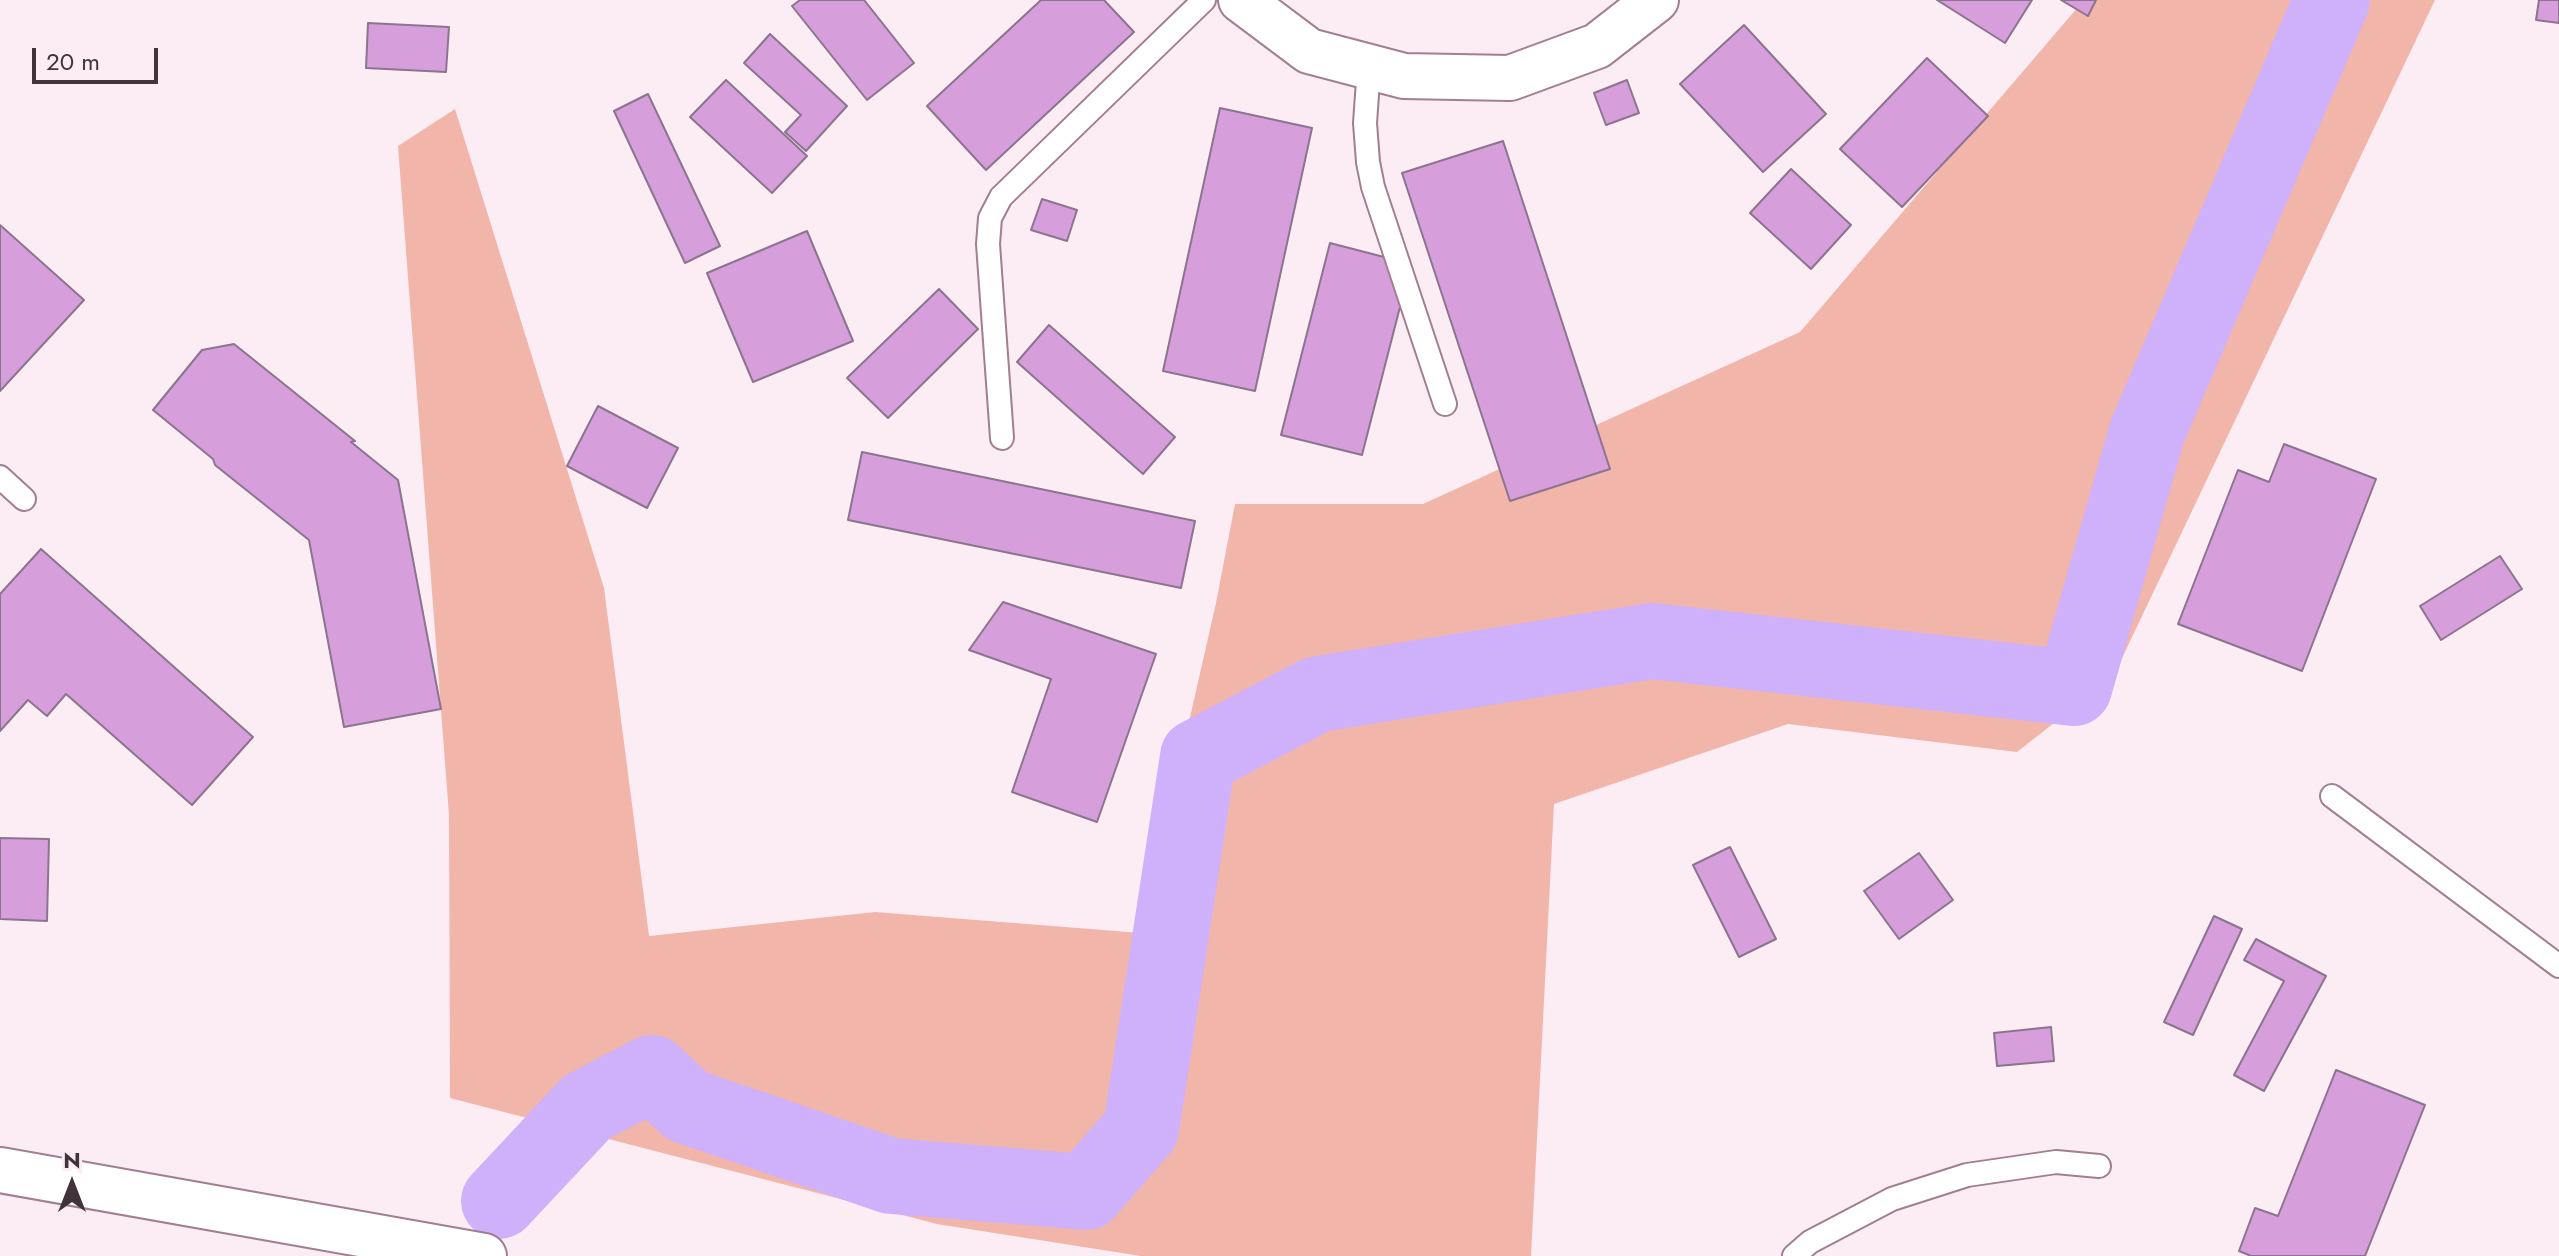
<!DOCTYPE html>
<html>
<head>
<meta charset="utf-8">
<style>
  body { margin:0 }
  #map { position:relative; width:2559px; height:1256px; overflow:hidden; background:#fcedf5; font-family:Jost,sans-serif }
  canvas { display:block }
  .north { position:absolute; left:32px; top:1144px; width:80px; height:80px; -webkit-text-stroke:6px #fcedf5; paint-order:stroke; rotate:0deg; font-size:22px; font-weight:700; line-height:32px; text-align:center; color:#41333a }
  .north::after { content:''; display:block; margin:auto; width:28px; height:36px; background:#41333a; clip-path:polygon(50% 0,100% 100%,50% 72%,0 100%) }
  .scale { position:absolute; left:32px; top:48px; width:126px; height:36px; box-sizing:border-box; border:4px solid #41333a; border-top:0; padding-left:10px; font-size:24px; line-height:28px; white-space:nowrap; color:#41333a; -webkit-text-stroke:6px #fcedf5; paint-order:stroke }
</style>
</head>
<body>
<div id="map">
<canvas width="2559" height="1256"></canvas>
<div class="north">N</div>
<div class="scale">20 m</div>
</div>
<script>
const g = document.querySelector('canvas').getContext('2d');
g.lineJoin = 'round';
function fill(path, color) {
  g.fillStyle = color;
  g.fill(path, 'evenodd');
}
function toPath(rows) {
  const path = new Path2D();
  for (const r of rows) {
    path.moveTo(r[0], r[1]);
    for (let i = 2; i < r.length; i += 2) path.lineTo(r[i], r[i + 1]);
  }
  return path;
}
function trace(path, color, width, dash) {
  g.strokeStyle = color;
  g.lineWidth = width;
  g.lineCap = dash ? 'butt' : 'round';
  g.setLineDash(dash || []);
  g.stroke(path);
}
fill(toPath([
  [2084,0,2435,0,2113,677,2017,752,1788,724,1554,804,1531,1256,1141,1256,937,1224,450,1098,449,815,398,146,455,109,604,588,649,936,875,912,1141,933,1216,603,1235,504,1423,504,1800,332]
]), '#f2b5aa');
trace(toPath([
  [499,1201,587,1107,652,1073,687,1106,891,1176,1086,1192,1141,1129,1198,757,1318,694,1652,641,2074,688,2147,432,2332,0]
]), '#ceb1fa', 76);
const building = toPath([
  [800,0,864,0,914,63,867,100,792,6,800,0],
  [1041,0,1104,0,1134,32,986,170,927,106,1041,0],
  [1937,0,2032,0,2005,43,1937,0],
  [2061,0,2096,0,2088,16,2061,0],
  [2539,0,2559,0,2559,23,2536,20,2539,0],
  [368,23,449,27,446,72,366,68,368,23],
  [1744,25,1826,114,1763,172,1680,84,1744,25],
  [770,34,847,106,806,151,785,132,801,115,744,63,770,34],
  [1927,58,1988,116,1902,207,1840,149,1927,58],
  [726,80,807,156,772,193,690,117,726,80],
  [1627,80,1639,113,1606,125,1594,93,1627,80],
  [648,94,720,246,685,263,614,111,648,94],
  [1220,108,1312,128,1255,391,1163,371,1220,108],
  [1503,141,1610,469,1510,501,1402,173,1503,141],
  [1791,169,1851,225,1811,269,1750,213,1791,169],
  [1042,199,1077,210,1067,241,1031,230,1042,199],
  [0,225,84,300,0,391,0,225],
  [807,231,853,341,753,382,707,273,807,231],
  [1330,243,1411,264,1362,455,1281,435,1330,243],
  [939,289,978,329,888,418,847,378,939,289],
  [1049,325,1175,437,1143,474,1017,362,1049,325],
  [234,344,355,441,351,442,398,480,441,709,344,727,309,540,215,465,213,459,153,410,202,350,234,344],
  [598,406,678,448,647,508,567,466,598,406],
  [2284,444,2376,479,2302,671,2178,624,2238,470,2269,482,2284,444],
  [862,452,1195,521,1181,588,848,520,862,452],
  [41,549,253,737,192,805,66,694,47,716,28,700,0,731,0,594,41,549],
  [2500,556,2522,589,2441,640,2420,606,2500,556],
  [1003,602,1156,654,1097,822,1012,792,1051,679,969,650,1003,602],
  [0,838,49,839,47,921,0,919,0,838],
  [1730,847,1776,939,1739,957,1693,865,1730,847],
  [1919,853,1953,900,1899,939,1864,891,1919,853],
  [2214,916,2242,929,2193,1035,2164,1022,2214,916],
  [2256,939,2326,976,2264,1091,2234,1075,2284,981,2244,960,2256,939],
  [2051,1027,2054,1061,1997,1066,1994,1033,2051,1027],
  [2336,1070,2425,1105,2365,1256,2251,1256,2239,1251,2255,1208,2278,1216,2336,1070]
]);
fill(building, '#d69edb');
trace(building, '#8c748e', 2);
const service = toPath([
  [1369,67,1365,123,1368,162,1373,187,1445,404],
  [1002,438,988,244,990,218,1001,197,1204,0],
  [0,477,24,499],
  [2332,796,2559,966],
  [1794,1256,1810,1242,1892,1199,1967,1175,2056,1162,2099,1166]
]);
const minor = toPath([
  [1241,0,1309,51,1404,76,1510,78,1597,46,1656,0]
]);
const motorway = toPath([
  [0,1170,484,1256]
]);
trace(service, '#a17f91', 26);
trace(minor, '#a17f91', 48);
trace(motorway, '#a17f91', 48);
trace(service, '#fff', 22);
trace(minor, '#fff', 44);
trace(motorway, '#fff', 44);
</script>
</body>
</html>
